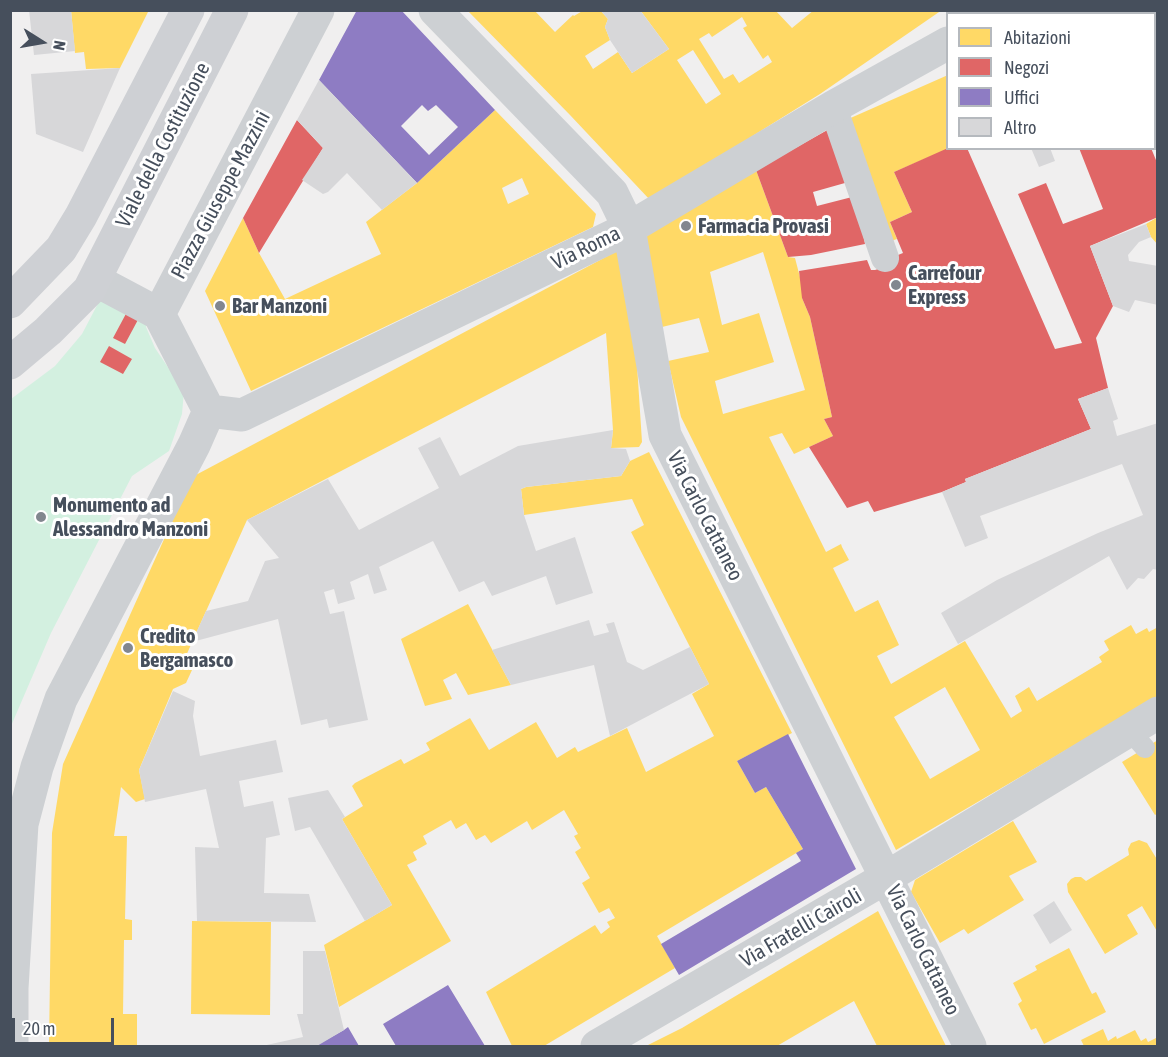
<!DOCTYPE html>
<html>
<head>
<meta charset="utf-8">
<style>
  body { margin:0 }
  #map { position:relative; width:1168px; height:1057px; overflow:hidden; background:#f0efef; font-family:"Asap Condensed",sans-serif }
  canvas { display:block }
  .frame { position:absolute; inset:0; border:12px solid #464f5c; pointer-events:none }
  .legend { position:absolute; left:946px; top:12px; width:210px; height:138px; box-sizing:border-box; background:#fff; border:2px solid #b5b9be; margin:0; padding:8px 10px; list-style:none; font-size:18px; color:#464f5c }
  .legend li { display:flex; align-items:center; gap:12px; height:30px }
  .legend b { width:30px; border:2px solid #b5b9be }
  .north { position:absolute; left:12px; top:12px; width:60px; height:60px; -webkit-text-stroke:4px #fff; paint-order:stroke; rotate:101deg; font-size:16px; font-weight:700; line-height:24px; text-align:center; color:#464f5c }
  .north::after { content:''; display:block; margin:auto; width:21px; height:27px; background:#464f5c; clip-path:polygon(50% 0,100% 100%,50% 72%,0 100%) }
  .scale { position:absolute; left:12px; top:1018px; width:102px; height:27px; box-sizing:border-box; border:3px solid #464f5c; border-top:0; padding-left:8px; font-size:18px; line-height:21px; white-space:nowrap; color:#464f5c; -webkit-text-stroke:4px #fff; paint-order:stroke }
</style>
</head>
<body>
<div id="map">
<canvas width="1168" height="1057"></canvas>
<div class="frame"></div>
<ul class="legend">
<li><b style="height:16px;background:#ffd966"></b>Abitazioni</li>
<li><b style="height:16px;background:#e06666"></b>Negozi</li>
<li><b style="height:16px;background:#8e7cc3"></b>Uffici</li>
<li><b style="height:16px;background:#d7d7d9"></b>Altro</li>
</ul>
<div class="north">N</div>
<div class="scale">20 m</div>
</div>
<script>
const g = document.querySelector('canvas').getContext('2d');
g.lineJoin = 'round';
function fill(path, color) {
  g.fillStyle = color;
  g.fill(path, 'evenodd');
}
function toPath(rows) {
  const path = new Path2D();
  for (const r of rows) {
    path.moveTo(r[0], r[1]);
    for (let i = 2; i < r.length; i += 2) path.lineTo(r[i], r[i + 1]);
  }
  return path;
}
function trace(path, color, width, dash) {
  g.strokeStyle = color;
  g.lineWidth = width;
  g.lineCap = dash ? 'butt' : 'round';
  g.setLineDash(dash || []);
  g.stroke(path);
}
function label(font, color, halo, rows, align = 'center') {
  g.font = font + ' "Asap Condensed",sans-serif';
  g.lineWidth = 6;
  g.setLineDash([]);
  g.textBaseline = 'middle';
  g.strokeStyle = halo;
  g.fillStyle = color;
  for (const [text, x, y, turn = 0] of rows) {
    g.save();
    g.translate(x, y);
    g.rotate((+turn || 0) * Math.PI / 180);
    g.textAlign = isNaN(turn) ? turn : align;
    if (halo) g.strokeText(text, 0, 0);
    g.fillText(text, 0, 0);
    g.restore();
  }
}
fill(toPath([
  [104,292,150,317,146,327,155,348,184,391,182,414,169,451,132,476,51,633,11,726,11,399,55,366,82,334]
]), '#d3f0e0');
fill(toPath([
  [71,10,149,10,120,68,86,69,84,52,75,53],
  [467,10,534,10,555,32,573,15,574,16,584,10,600,10,608,19,605,27,610,40,585,56,593,69,618,52,632,73,669,49,640,10,775,10,792,28,814,10,942,10,820,94,650,200,570,115],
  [742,17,747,26,743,28,763,59,768,55,772,62,739,83,733,74,724,79,699,39,709,33,712,37],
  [693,50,721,94,706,104,677,60],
  [948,75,948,149,894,172,912,212,890,222,897,239,888,242,846,120],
  [495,110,596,214,593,227,251,391,205,291,243,218,259,253,285,299,381,254,366,222,417,183],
  [522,178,529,194,508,204,502,188],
  [756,170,788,257,795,258,802,285,802,298,810,317,832,417,824,419,833,436,794,454,782,433,769,437,826,552,841,544,842,547,849,560,833,568,855,612,878,600,899,645,877,656,891,684,965,641,1011,718,1022,711,1015,696,1029,687,1037,701,1102,662,1099,657,1109,650,1104,641,1131,625,1136,634,1147,628,1149,632,1158,627,1158,696,896,850,681,417,668,361,709,352,699,318,662,327,641,237],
  [763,252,805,390,723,414,715,381,774,362,759,313,722,325,710,272],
  [945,687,980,750,930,779,894,717],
  [1158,217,1158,245,1151,237,1146,224],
  [617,251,634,319,642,442,639,447,611,448,613,430,606,333,247,520,185,658,190,660,192,670,186,683,173,689,139,770,145,799,136,802,121,787,114,836,127,836,125,919,132,920,132,940,124,940,123,1014,137,1014,137,1046,49,1046,52,833,63,764,192,477],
  [649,452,792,733,737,761,755,793,766,787,803,849,657,936,675,968,544,1046,512,1046,486,992,595,925,601,934,610,927,607,922,615,918,609,908,599,913,582,883,590,878,575,852,581,848,574,836,578,834,564,810,532,830,527,821,491,843,485,835,476,840,466,823,456,829,451,820,423,836,427,844,413,852,417,860,407,865,451,941,339,1007,324,945,392,905,342,819,363,806,352,786,355,783,401,759,404,764,430,750,426,743,470,718,489,750,536,722,557,758,575,747,578,752,627,728,646,772,714,736,692,694,709,684,631,532,644,525,632,499,524,515,521,489,526,487,621,476,630,461],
  [468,604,511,685,468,695,456,673,443,680,452,699,425,706,401,639],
  [1158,740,1158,813,1155,815,1122,762],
  [1013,821,1037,862,1009,876,1024,900,968,934,964,929,940,943,911,892,915,880],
  [1139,840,1147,843,1158,861,1158,933,1142,906,1127,915,1138,934,1105,954,1068,892,1067,884,1071,879,1075,877,1081,877,1086,881,1129,855,1128,849,1131,843],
  [878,911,946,1046,877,1046,854,1001,777,1046,646,1046,682,1028],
  [192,921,271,922,270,1015,191,1014],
  [1069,948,1092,994,1096,992,1106,1012,1044,1044,1036,1028,1031,1030,1018,1004,1022,1001,1013,983,1037,970,1035,966],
  [1103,1029,1108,1041,1116,1036,1117,1039,1135,1030,1141,1041,1146,1038,1148,1042,1158,1037,1158,1046,1084,1046,1081,1040]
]), '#ffd966');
fill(toPath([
  [1095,10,1158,10,1158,99,1154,100,1154,14,1088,14],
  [297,120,323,148,259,253,243,218],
  [831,128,852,181,813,192,817,206,856,196,865,244,811,255,788,257,756,170],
  [948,148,967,148,1055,349,1082,343,1018,194,1046,183,1063,224,1103,209,1079,148,1151,148,1158,165,1158,217,1090,246,1113,306,1096,338,1108,388,1078,399,1091,429,965,479,966,482,942,492,874,512,868,501,847,508,809,447,833,436,824,419,832,417,810,317,802,298,799,271,867,260,871,270,875,270,897,263,899,258,898,255,903,253,890,222,912,212,894,172],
  [128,310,140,316,125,344,113,338],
  [109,346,132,359,123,374,100,362]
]), '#e06666');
fill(toPath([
  [357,10,401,10,495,110,417,183,319,80],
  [422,105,428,111,436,105,458,127,429,155,401,126],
  [788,734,856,869,679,975,661,944,801,861,796,853,803,849,766,787,755,793,737,761],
  [448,985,485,1046,396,1046,383,1024],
  [348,1027,359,1046,315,1046,344,1030]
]), '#8e7cc3');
fill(toPath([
  [29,10,71,10,75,51,34,55],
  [600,10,640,10,669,49,632,73,610,40,605,27,608,19],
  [120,68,83,152,36,134,31,74],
  [319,80,417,183,382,210,347,173,328,192,323,194,302,180,323,148,297,120],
  [1031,148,1050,148,1055,161,1039,167],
  [1146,224,1151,237,1139,242,1128,255,1129,261,1158,266,1158,305,1135,300,1129,312,1113,306,1090,246],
  [1108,388,1118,419,1113,421,1117,436,1158,423,1158,570,1153,569,1144,579,1138,578,1127,590,1109,556,958,644,941,613,997,580,1098,533,1143,515,1122,464,980,516,988,538,965,547,942,492,966,482,965,479,1091,429,1078,399],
  [613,430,611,448,626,449,630,461,621,476,526,487,521,489,524,515,536,551,575,537,593,593,556,605,546,576,492,596,484,581,459,592,433,541,379,567,387,590,374,594,368,574,350,582,355,599,338,604,334,589,324,592,330,614,344,611,368,720,329,728,327,719,301,725,278,619,192,642,206,611,248,601,265,561,279,558,247,520,328,479,359,530,439,488,418,448,440,437,460,476,518,446],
  [589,620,594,636,609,632,606,624,614,622,627,662,643,670,690,647,709,684,610,736,594,665,511,685,492,650],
  [173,691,195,701,193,716,200,756,276,740,283,772,239,781,244,807,273,801,280,835,266,838,264,893,309,894,316,922,197,921,195,847,219,848,206,789,145,802,139,770],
  [328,790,345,817,342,819,392,905,365,921,310,827,295,831,288,798],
  [1054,901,1072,930,1050,944,1033,915],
  [303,951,325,951,344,1030,317,1046,262,1046,303,1037,297,1014,303,1014]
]), '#d7d7d9');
trace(toPath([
  [1129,730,1145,748]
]), '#cdd0d3', 20);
trace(toPath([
  [833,107,885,258]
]), '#cdd0d3', 28);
trace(toPath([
  [435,10,612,193,629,228,665,435,970,1046],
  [1006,14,1013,10],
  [95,280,159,314],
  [159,314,318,10],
  [209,411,242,415,629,228,833,107,948,43],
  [12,1046,12,988,22,824,37,767,61,699,194,445,209,411,159,314],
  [597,1046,887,877,1158,713]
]), '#cdd0d3', 33);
trace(toPath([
  [10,302,61,249,81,216,188,10],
  [10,363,48,331,89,290,232,10]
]), '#ced0d4', 33);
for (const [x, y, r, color] of [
  [686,226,6,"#82878f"],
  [896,285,6,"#82878f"],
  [220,306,6,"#82878f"],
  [41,517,6,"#82878f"],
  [128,648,6,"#82878f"]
]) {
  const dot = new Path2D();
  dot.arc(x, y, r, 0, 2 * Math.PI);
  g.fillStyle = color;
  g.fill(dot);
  trace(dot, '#fff', 2);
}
label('21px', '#464f5c', '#fff', [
  ["Viale della Costituzione",163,145,-63],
  ["Piazza Giuseppe Mazzini",221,195,-62],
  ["Via Roma",586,248,-26],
  ["Via Carlo Cattaneo",705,516,63],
  ["Via Fratelli Cairoli",801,928,-30],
  ["Via Carlo Cattaneo",923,950,64]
]);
label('bold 21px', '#464f5c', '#fff', [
  ["Farmacia Provasi",698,226],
  ["Carrefour",908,273],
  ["Express",908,297],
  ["Bar Manzoni",232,306],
  ["Monumento ad",53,505],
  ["Alessandro Manzoni",53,529],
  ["Credito",140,636],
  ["Bergamasco",140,660]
], 'left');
</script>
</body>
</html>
